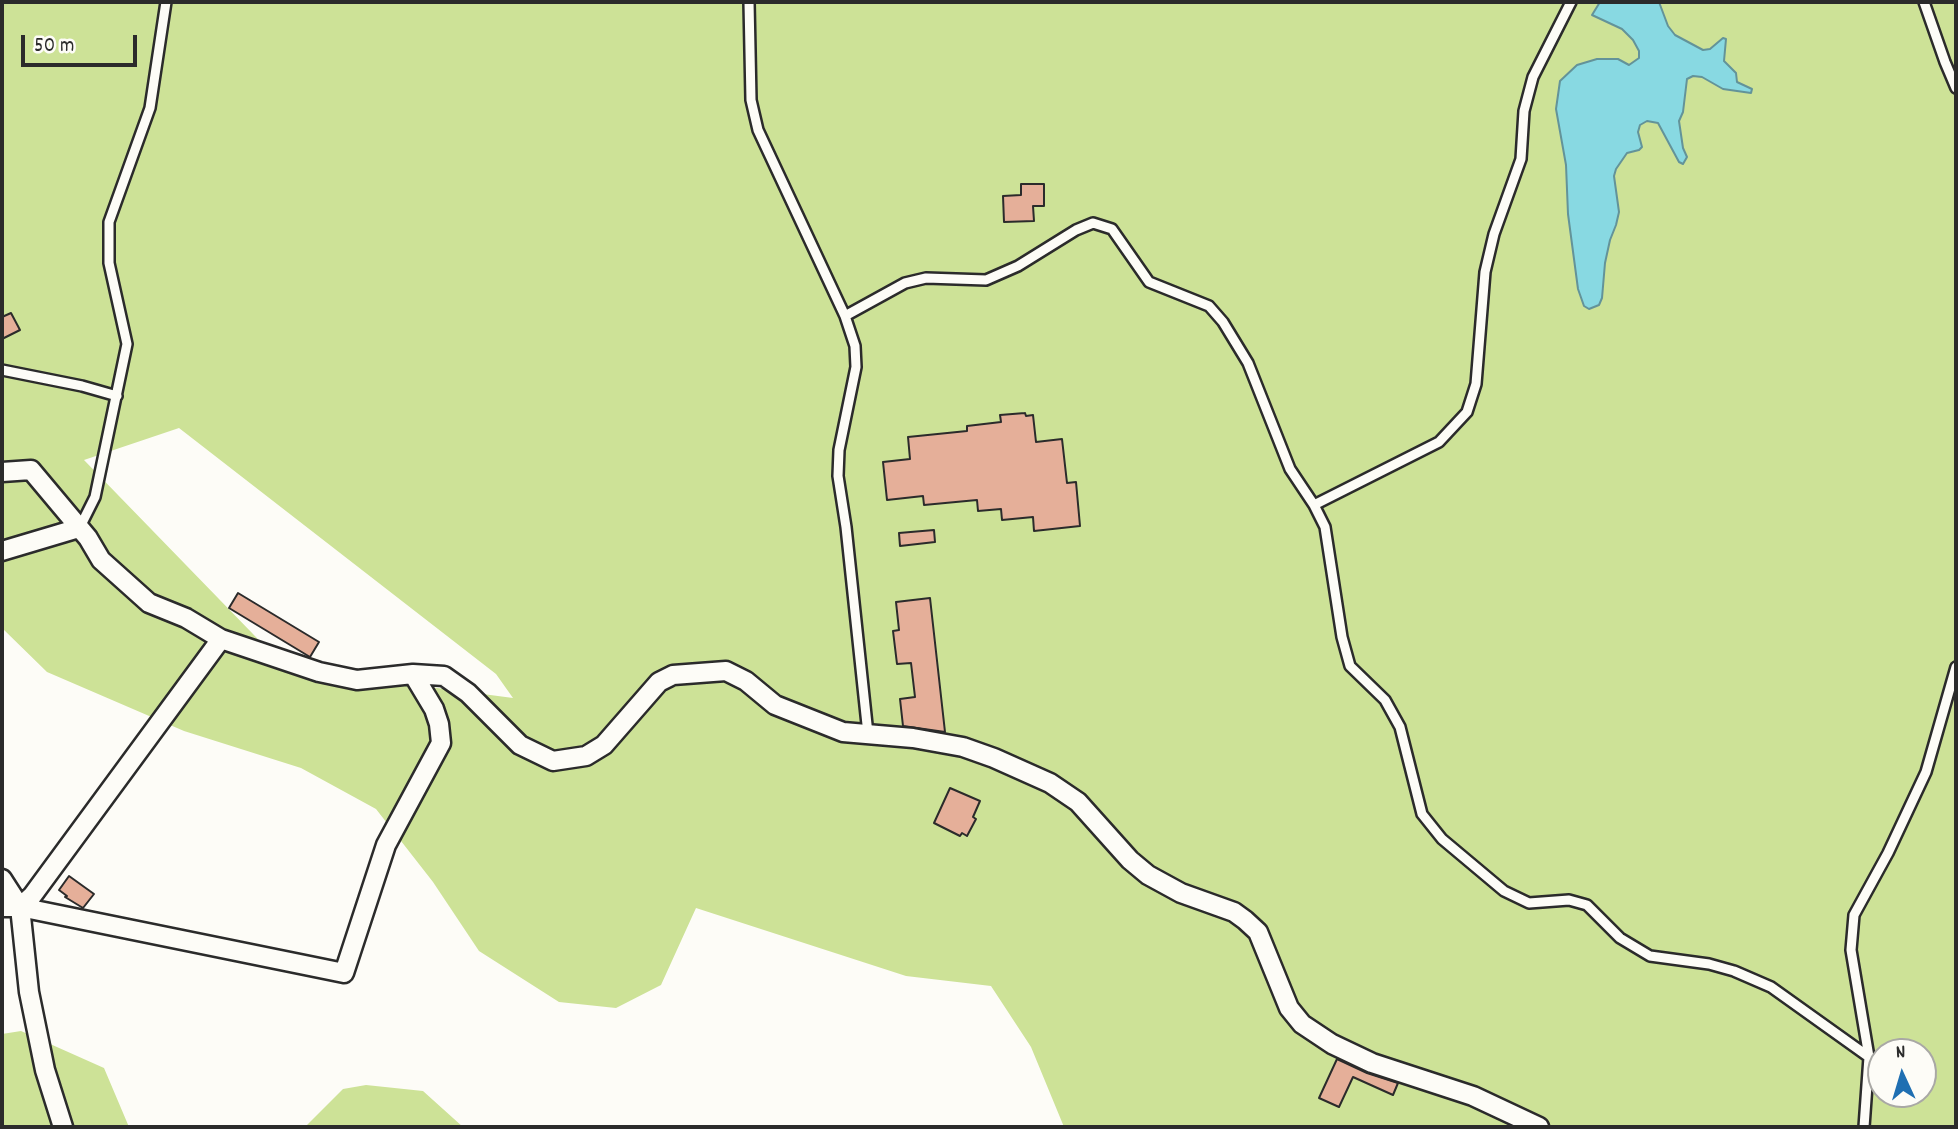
<!DOCTYPE html>
<html>
<head>
<meta charset="utf-8">
<style>
  body { margin:0 }
  #map { position:relative; width:1958px; height:1129px; overflow:hidden; background:#fdfcf7; font-family:Dekko,sans-serif }
  canvas { display:block }
  .frame { position:absolute; inset:0; border:4px solid #2b2b2b; pointer-events:none }
  .north { position:absolute; left:1867px; top:1038px; width:70px; height:70px; box-sizing:border-box; background:#fdfcf7; border:2px solid #a9a8a5; border-radius:50%; rotate:356deg; font-size:19px; font-weight:700; line-height:28px; text-align:center; color:#2b2b2b }
  .north::after { content:''; display:block; margin:auto; width:24px; height:32px; background:#1f6fb2; clip-path:polygon(50% 0,100% 100%,50% 72%,0 100%) }
  .scale { position:absolute; left:21px; top:35px; width:116px; height:32px; box-sizing:border-box; border:4px solid #2b2b2b; border-top:0; padding-left:9px; font-size:21px; line-height:24px; white-space:nowrap; color:#2b2b2b; -webkit-text-stroke:5px #fdfcf7; paint-order:stroke }
</style>
</head>
<body>
<div id="map">
<canvas width="1958" height="1129"></canvas>
<div class="frame"></div>
<div class="north">N</div>
<div class="scale">50 m</div>
</div>
<script>
const g = document.querySelector('canvas').getContext('2d');
g.lineJoin = 'round';
function fill(path, color) {
  g.fillStyle = color;
  g.fill(path, 'evenodd');
}
function toPath(rows) {
  const path = new Path2D();
  for (const r of rows) {
    path.moveTo(r[0], r[1]);
    for (let i = 2; i < r.length; i += 2) path.lineTo(r[i], r[i + 1]);
  }
  return path;
}
function trace(path, color, width, dash) {
  g.strokeStyle = color;
  g.lineWidth = width;
  g.lineCap = dash ? 'butt' : 'round';
  g.setLineDash(dash || []);
  g.stroke(path);
}
fill(toPath([
  [2,2,1956,2,1956,1127,1064,1127,1031,1047,991,986,906,976,696,908,661,985,616,1008,559,1002,479,951,433,882,376,809,301,768,184,731,47,672,2,628],
  [179,428,496,674,513,698,286,668,84,460],
  [1881,1052,1923,1052,1923,1094,1881,1094],
  [21,1031,104,1068,129,1127,2,1127,2,1034],
  [366,1085,423,1091,463,1127,305,1127,343,1089]
]), '#cde297');
const water = toPath([
  [1600,2,1659,2,1668,26,1675,35,1703,50,1710,49,1723,38,1726,39,1724,61,1736,73,1737,82,1752,89,1751,93,1723,89,1702,77,1693,76,1687,79,1683,112,1679,121,1683,148,1687,157,1683,164,1679,162,1658,123,1647,121,1640,125,1638,132,1642,147,1639,150,1627,153,1616,169,1614,176,1619,212,1616,225,1610,240,1605,263,1602,298,1599,305,1589,309,1584,306,1578,289,1568,214,1566,165,1556,109,1560,81,1577,65,1597,59,1618,59,1629,65,1639,58,1639,51,1633,40,1622,29,1592,15,1600,2]
]);
fill(water, '#88d9e2');
trace(water, '#639399', 2);
const building = toPath([
  [1021,184,1044,184,1044,206,1033,206,1034,221,1004,222,1003,196,1021,195,1021,184],
  [11,313,20,330,2,339,2,317,11,313],
  [1025,413,1026,416,1033,415,1036,442,1062,439,1067,483,1076,482,1080,526,1034,531,1033,517,1002,520,1001,509,978,511,977,500,924,505,923,496,887,500,883,462,910,459,908,437,967,431,967,426,1001,422,1000,415,1025,413],
  [934,530,935,542,900,546,899,533,934,530],
  [238,593,319,642,310,657,229,608,238,593],
  [930,598,945,732,903,726,900,699,915,697,911,663,897,664,893,631,899,630,896,602,930,598],
  [950,788,980,801,973,817,976,819,967,836,962,833,960,836,934,823,950,788],
  [69,876,94,894,83,908,65,897,67,896,59,890,69,876],
  [1337,1059,1367,1073,1398,1083,1393,1095,1353,1077,1339,1107,1319,1098,1337,1059]
]);
fill(building, '#e5af99');
trace(building, '#2b2b2b', 2);
const lane = toPath([
  [749,2,751,100,758,130,845,316,855,346,856,367,839,450,838,476,846,527,868,734],
  [1924,2,1945,62,1956,88],
  [845,316,905,283,926,278,986,280,1018,266,1076,230,1093,223,1112,229,1149,282,1209,306,1223,322,1248,363,1290,469,1314,505,1325,527,1342,637,1350,666,1385,700,1400,727,1422,814,1442,839,1504,891,1529,903,1569,900,1587,905,1620,938,1650,956,1709,964,1734,971,1771,987,1869,1057],
  [2,370,82,386,117,396],
  [1314,505,1439,442,1467,412,1476,384,1485,272,1494,234,1521,159,1524,111,1533,77,1571,2],
  [80,527,95,497,127,344,109,263,109,222,150,108,166,2],
  [1864,1127,1869,1057,1851,950,1854,915,1888,853,1926,772,1956,667]
]);
const street = toPath([
  [2,472,31,470,88,538,101,560,149,603,186,618,221,639,319,672,357,680,413,674,444,676,468,693,520,745,553,761,586,756,604,745,659,682,673,675,726,671,746,681,775,705,843,732,913,738,963,747,994,758,1050,783,1078,802,1130,860,1148,875,1181,893,1234,912,1245,920,1258,932,1289,1008,1302,1024,1332,1044,1372,1063,1473,1096,1539,1127],
  [2,551,79,528],
  [2,879,20,907,29,992,45,1070,63,1127],
  [2,907,20,907,344,973,386,845,441,743,439,724,434,709,413,674],
  [20,907,32,896,221,639]
]);
trace(lane, '#2b2b2b', 14);
trace(street, '#2b2b2b', 23);
trace(lane, '#fdfcf7', 9);
trace(street, '#fdfcf7', 18);
</script>
</body>
</html>
